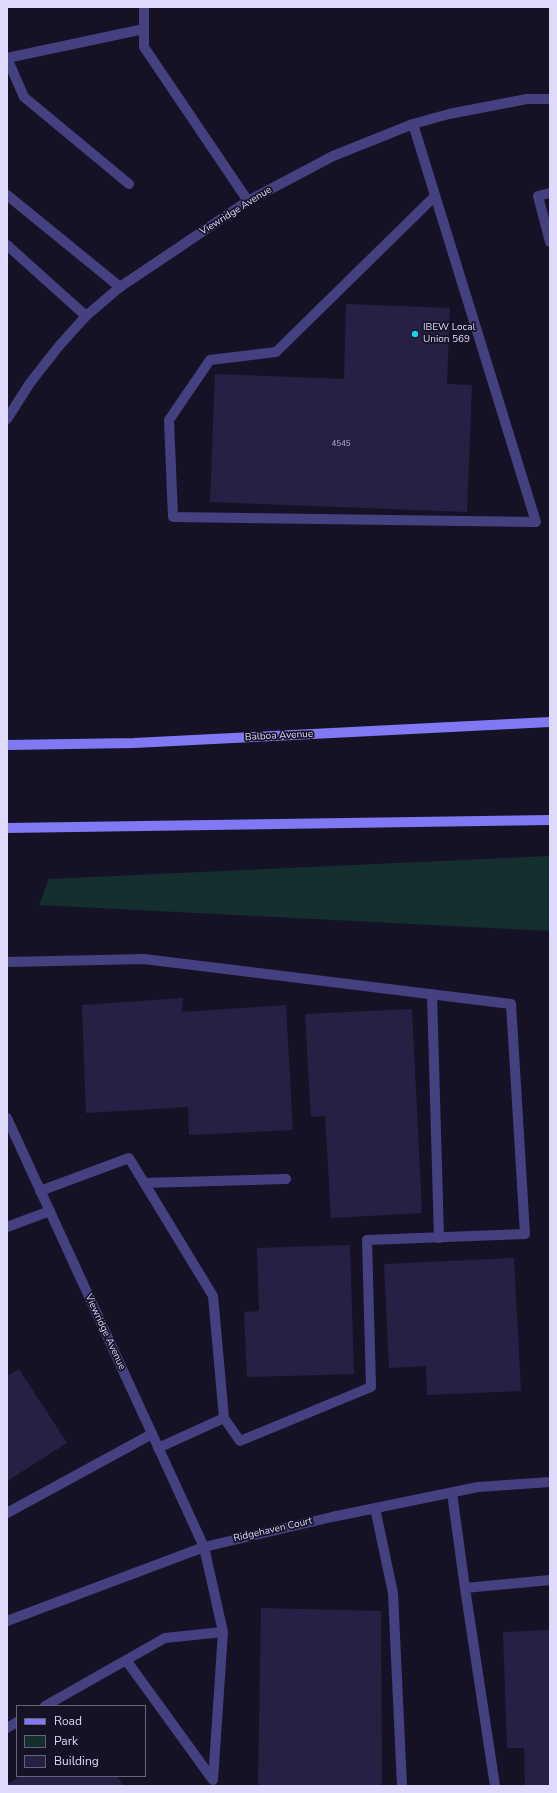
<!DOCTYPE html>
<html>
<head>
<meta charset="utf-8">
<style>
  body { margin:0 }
  #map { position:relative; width:557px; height:1793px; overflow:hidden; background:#161226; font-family:"Nunito Sans",sans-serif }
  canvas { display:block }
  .frame { position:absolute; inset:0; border:8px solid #dfdafc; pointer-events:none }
  .legend { position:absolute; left:16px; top:1705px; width:130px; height:72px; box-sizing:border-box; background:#161226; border:1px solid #66627c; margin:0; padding:5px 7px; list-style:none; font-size:12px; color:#dfdafc }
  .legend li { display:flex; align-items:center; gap:8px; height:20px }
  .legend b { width:20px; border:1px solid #66627c }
</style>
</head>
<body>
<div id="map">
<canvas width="557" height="1793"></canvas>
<div class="frame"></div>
<ul class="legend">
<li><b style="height:5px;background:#8079f3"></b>Road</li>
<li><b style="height:11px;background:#152f2f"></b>Park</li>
<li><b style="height:11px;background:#281f45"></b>Building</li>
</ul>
</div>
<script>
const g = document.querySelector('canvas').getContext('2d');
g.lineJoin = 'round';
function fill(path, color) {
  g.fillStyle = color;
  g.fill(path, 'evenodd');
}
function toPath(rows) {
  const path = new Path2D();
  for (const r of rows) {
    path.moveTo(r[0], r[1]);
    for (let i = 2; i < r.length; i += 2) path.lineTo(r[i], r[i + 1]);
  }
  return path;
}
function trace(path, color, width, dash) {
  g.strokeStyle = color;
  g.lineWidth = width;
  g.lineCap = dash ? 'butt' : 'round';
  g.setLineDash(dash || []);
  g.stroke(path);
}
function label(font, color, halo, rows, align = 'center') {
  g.font = font + ' "Nunito Sans",sans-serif';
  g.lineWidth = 3.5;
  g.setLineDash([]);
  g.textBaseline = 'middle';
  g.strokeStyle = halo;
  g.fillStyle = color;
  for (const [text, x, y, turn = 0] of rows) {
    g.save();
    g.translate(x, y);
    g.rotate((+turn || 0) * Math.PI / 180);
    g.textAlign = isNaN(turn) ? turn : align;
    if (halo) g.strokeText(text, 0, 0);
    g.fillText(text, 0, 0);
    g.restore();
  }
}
fill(toPath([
  [550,856,550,931,39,905,49,879]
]), '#152f2f');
fill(toPath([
  [346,304,450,308,447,384,472,385,467,512,210,502,215,374,344,379],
  [183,998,182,1012,286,1005,293,1130,189,1135,188,1107,86,1113,82,1005],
  [412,1009,422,1213,331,1218,325,1116,311,1117,305,1014],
  [350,1245,354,1374,247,1377,244,1312,259,1311,257,1248],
  [514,1258,521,1391,427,1395,426,1366,389,1368,384,1264],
  [19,1369,67,1443,7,1481,7,1376],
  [261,1608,381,1611,382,1786,258,1786],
  [550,1630,550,1786,525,1786,524,1748,507,1748,503,1632],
  [21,1776,117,1776,123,1786,7,1786,7,1784]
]), '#281f45');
trace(toPath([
  [144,7,144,47,248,201],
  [7,58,24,97,129,184],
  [7,58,144,29],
  [413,124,536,522,173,517,169,420,210,360,276,352,434,197],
  [550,193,538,196,550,242],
  [7,195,120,287],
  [7,245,86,316],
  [7,962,144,959,511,1004,525,1234,367,1240,371,1387,240,1441,224,1418,158,1448],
  [432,994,439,1238],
  [145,1183,286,1179],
  [40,1191,129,1158,213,1296,224,1418],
  [7,1227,50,1211],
  [452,1493,465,1588,550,1580],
  [375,1508,393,1593,402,1786],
  [7,1513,152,1434],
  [465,1588,495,1786],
  [126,1660,213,1780,223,1632],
  [45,1706,165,1638,223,1632,204,1547],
  [7,1728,17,1722]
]), '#454181', 10);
trace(toPath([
  [7,1118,204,1547],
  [7,1621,204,1547,332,1517,478,1487,550,1482]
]), '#454181', 10);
trace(toPath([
  [7,419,30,383,59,346,86,316,120,287,248,201,333,156,413,124,449,114,527,99,550,99]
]), '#454181', 10);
trace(toPath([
  [7,745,134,743,550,722],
  [7,828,550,820]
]), '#8079f3', 10);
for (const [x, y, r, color] of [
  [415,334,4,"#17d0eb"]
]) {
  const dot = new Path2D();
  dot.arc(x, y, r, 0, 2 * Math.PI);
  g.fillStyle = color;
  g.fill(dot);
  trace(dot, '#161226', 1.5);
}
label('8px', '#b1abce', null, [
  ["4545",341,444]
]);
label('10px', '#dfdafc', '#161226', [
  ["Viewridge Avenue",236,211,-32],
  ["Balboa Avenue",279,736,-3],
  ["Viewridge Avenue",105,1332,65],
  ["Ridgehaven Court",273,1530,-13]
]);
label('10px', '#dfdafc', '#161226', [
  ["IBEW Local",423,328],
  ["Union 569",423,340]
], 'left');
</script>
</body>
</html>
